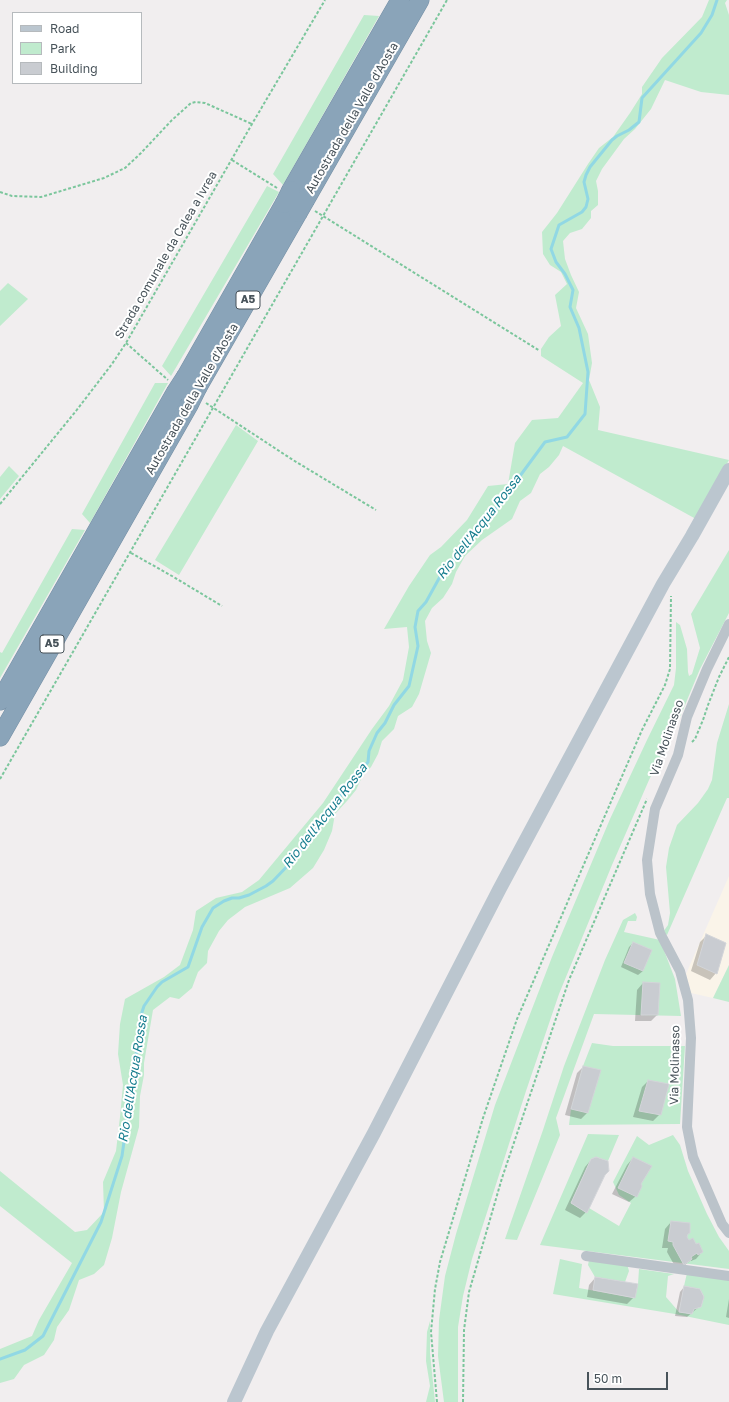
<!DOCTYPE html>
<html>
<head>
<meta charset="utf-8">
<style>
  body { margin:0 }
  #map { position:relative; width:729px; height:1402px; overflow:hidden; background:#f1eeef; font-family:"Golos Text",sans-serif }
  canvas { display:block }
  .legend { position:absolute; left:12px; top:12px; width:130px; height:72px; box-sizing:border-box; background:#fff; border:1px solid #b6babd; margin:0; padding:5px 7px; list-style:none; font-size:12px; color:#48535a }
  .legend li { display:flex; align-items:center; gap:8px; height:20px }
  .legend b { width:20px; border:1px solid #b6babd }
  .scale { position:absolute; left:587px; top:1372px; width:81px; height:18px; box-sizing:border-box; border:2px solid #48535a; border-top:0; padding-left:5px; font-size:12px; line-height:14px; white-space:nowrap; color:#48535a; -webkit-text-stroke:3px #fff; paint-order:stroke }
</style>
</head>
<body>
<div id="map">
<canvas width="729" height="1402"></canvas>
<ul class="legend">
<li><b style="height:5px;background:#bbc6cf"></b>Road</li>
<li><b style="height:11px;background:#c0ebce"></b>Park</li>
<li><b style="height:11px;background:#c9ccd1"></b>Building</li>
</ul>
<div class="scale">50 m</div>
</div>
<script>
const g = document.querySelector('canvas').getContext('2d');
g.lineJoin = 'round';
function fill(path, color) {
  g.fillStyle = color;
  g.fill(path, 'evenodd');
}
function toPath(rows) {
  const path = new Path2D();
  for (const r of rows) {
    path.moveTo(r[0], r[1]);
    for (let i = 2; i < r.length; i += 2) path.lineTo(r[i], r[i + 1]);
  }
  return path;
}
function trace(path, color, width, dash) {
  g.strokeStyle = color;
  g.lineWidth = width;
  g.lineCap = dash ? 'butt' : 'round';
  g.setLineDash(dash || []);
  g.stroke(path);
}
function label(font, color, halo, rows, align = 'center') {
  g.font = font + ' "Golos Text",sans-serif';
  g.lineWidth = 4;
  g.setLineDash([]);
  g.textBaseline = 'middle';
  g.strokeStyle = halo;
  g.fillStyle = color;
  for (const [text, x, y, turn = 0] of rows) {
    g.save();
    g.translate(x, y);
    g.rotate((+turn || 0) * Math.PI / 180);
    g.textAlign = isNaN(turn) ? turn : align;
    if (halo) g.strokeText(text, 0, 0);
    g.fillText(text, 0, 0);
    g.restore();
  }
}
fill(toPath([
  [729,876,729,965,713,998,691,993,686,974]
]), '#faf4e9');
fill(toPath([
  [709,0,727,0,725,3,729,15,729,95,701,92,665,80,651,109,635,129,624,139,602,169,596,181,598,191,598,205,591,211,591,218,582,229,570,233,563,241,565,259,571,275,579,292,576,308,588,334,592,363,589,380,600,407,598,430,729,460,696,519,563,446,559,455,549,467,540,474,531,493,520,501,512,519,482,540,465,556,456,572,452,584,443,598,432,608,425,621,427,641,431,653,419,694,412,707,398,716,394,729,382,741,378,754,371,767,362,777,356,790,347,801,335,814,332,831,324,850,313,868,290,888,245,907,228,920,219,931,208,951,207,963,198,972,192,988,179,999,170,997,153,1010,144,1063,144,1075,140,1096,139,1127,121,1192,112,1238,104,1265,94,1274,79,1280,69,1310,57,1327,54,1340,44,1355,24,1365,14,1379,0,1383,0,1349,32,1336,39,1320,72,1263,0,1206,0,1171,75,1232,87,1230,104,1212,103,1182,116,1151,120,1117,123,1085,118,1054,120,1024,125,999,164,977,180,965,193,930,196,911,216,898,242,892,259,880,323,803,372,729,389,706,403,680,409,647,407,627,384,629,409,586,430,555,441,547,467,520,488,486,508,484,515,443,532,420,558,418,583,383,541,356,541,349,549,337,561,326,555,295,567,284,561,272,550,265,543,254,542,232,557,213,588,164,599,148,613,137,630,113,642,94,642,87,662,58,702,17],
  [364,15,379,16,283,185,273,174],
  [267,186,279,192,171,376,162,366],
  [8,283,28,299,0,326,0,291],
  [155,383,168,383,90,523,82,514],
  [236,425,258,441,179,575,155,560],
  [9,466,19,476,0,499,0,477],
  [72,529,85,530,0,678,0,652,2,653],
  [729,550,729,613,700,669,680,717,649,780,612,865,559,994,526,1091,472,1259,463,1296,458,1327,458,1402,444,1402,438,1356,439,1320,445,1276,456,1234,495,1105,552,957,610,819,647,740,674,685,676,668,676,622,680,625,687,649,688,672,689,676,692,674,700,648,691,614],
  [729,704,729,798,727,798,667,935,663,932,668,925,670,913,666,867,669,848,677,825,698,803,708,789,712,780,717,743],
  [635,913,637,917,636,921,628,921,624,932,660,940,675,979,681,1016,594,1014,556,1118,560,1135,517,1240,505,1239,543,1130,564,1066,605,960,623,920],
  [729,965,729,1002,713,998],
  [592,1043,613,1046,685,1046,680,1124,569,1125,571,1109,583,1066],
  [588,1134,619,1135,608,1161,596,1157,591,1159,571,1203,587,1213,589,1208,619,1226,631,1203,619,1195,613,1182,637,1136,649,1145,673,1135,680,1145,688,1171,707,1214,719,1237,729,1251,729,1269,540,1245],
  [560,1259,582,1264,579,1288,634,1298,638,1284,639,1269,674,1274,668,1276,666,1297,679,1312,692,1314,694,1309,701,1307,704,1297,700,1289,684,1286,687,1273,729,1279,729,1325,675,1314,553,1294],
  [589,1260,627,1264,629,1271,625,1282,595,1277,588,1265],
  [430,1321,430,1353,435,1402,426,1402,430,1386,426,1361,427,1332]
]), '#c0ebce');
fill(toPath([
  [706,936,716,973,710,980,691,971,700,942],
  [633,943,643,971,638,975,621,967,629,947],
  [643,983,657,1015,651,1021,635,1021,637,990],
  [583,1067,587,1113,581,1119,565,1115,577,1073],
  [648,1081,660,1114,653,1121,633,1117,642,1087],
  [633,1158,640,1184,636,1196,629,1202,612,1194,627,1165],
  [591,1160,603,1176,586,1212,580,1218,565,1210,585,1167],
  [671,1222,687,1234,686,1237,689,1241,702,1252,696,1259,691,1261,691,1260,684,1266,677,1270,667,1252,668,1248,662,1248,665,1229],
  [595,1278,634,1297,627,1304,587,1297,589,1285],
  [684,1287,700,1306,687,1317,675,1316,680,1292],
  [729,1299,729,1318,726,1317]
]), '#0003');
trace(toPath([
  [0,1359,25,1350,43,1336,101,1222,122,1156,142,1012,144,1006,157,987,162,982,188,967,202,927,213,908,224,901,232,898,239,898,249,895,266,886,273,881,296,857,322,819,368,762,369,751,377,733,385,723,394,705,409,686,418,646,415,627,418,611,426,602,442,573,486,522,545,442,567,437,585,414,588,372,579,328,570,307,573,290,565,274,556,262,551,249,559,225,582,212,586,207,588,199,584,182,586,175,590,167,612,140,617,136,629,130,639,122,642,98,701,33,712,15,717,0]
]), '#91d8e4', 3);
const building = toPath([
  [706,934,726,943,717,974,697,965,706,934],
  [633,942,652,950,643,971,624,963,633,942],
  [643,982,660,983,658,1015,641,1015,643,982],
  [583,1066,601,1070,588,1113,571,1109,583,1066],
  [648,1080,669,1084,661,1115,639,1111,648,1080],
  [596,1157,608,1161,609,1171,605,1175,587,1213,571,1203,591,1159,596,1157],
  [633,1157,652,1166,641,1184,642,1186,637,1197,618,1188,633,1157],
  [671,1221,690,1223,690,1233,688,1234,687,1237,689,1240,693,1238,696,1244,699,1243,703,1252,698,1255,697,1253,691,1257,692,1259,684,1265,673,1245,673,1242,668,1241,671,1221],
  [595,1277,638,1284,635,1298,593,1290,595,1277],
  [684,1286,700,1289,704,1297,701,1307,694,1309,692,1314,679,1312,684,1286]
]);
fill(building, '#c9ccd1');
trace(building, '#d3d5d9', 1);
const motorway = toPath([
  [291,190,400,0],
  [306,199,420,0],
  [186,376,284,204],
  [198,387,298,213],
  [0,701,175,393],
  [0,737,189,405]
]);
trace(motorway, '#758fa5', 19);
trace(toPath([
  [232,160,277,188],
  [0,192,12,196,41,197,104,178,125,168,141,153,172,120,191,103,196,102,205,103,252,124],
  [315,211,540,351],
  [126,343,168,380],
  [206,403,293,460,376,510],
  [0,504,76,411,112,364,126,343,252,124,325,0],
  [131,553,172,576,222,606],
  [692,742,695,739,703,720,708,705,719,677,729,657],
  [0,779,447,0],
  [437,1402,431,1332,435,1289,440,1262,483,1118,517,1019,642,730,665,685,670,669,671,596],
  [463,1402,464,1330,469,1292,502,1178,569,980,647,799]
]), '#7bc69c', 2, [3, 2]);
trace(toPath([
  [729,624,707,669,687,717,678,755,655,809,647,860,650,894,660,933,680,971,688,1000,691,1038,687,1127,693,1157,722,1224,729,1233],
  [586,1256,729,1276]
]), '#bbc3ca', 10);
trace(toPath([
  [234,1402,267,1331,374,1133,499,890,663,584,692,536,729,470]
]), '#bbc6cf', 14);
trace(motorway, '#8aa4b9', 18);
const motorwayBridge = toPath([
  [284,204,291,190],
  [298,213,306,199],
  [175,393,186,376],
  [189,405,198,387]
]);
trace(motorwayBridge, '#758fa5', 19, []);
trace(motorwayBridge, '#8aa4b9', 18);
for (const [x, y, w] of [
  [248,300,24],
  [52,644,24]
]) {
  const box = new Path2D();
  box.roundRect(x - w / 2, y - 9, w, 18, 3);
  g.fillStyle = '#fff';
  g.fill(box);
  trace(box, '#48535a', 1);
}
label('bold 11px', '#48535a', null, [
  ["A5",248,300],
  ["A5",52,644]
]);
label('12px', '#48535a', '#fff', [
  ["Autostrada della Valle d'Aosta",352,118,-60],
  ["Strada comunale da Calea a Ivrea",166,255,-60],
  ["Autostrada della Valle d'Aosta",192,399,-60],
  ["Via Molinasso",667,738,-71],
  ["Via Molinasso",675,1065,-89]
]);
label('italic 13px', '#177e8f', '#fff', [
  ["Rio dell'Acqua Rossa",479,527,-52],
  ["Rio dell'Acqua Rossa",325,816,-52],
  ["Rio dell'Acqua Rossa",133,1079,-81]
]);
</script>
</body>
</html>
